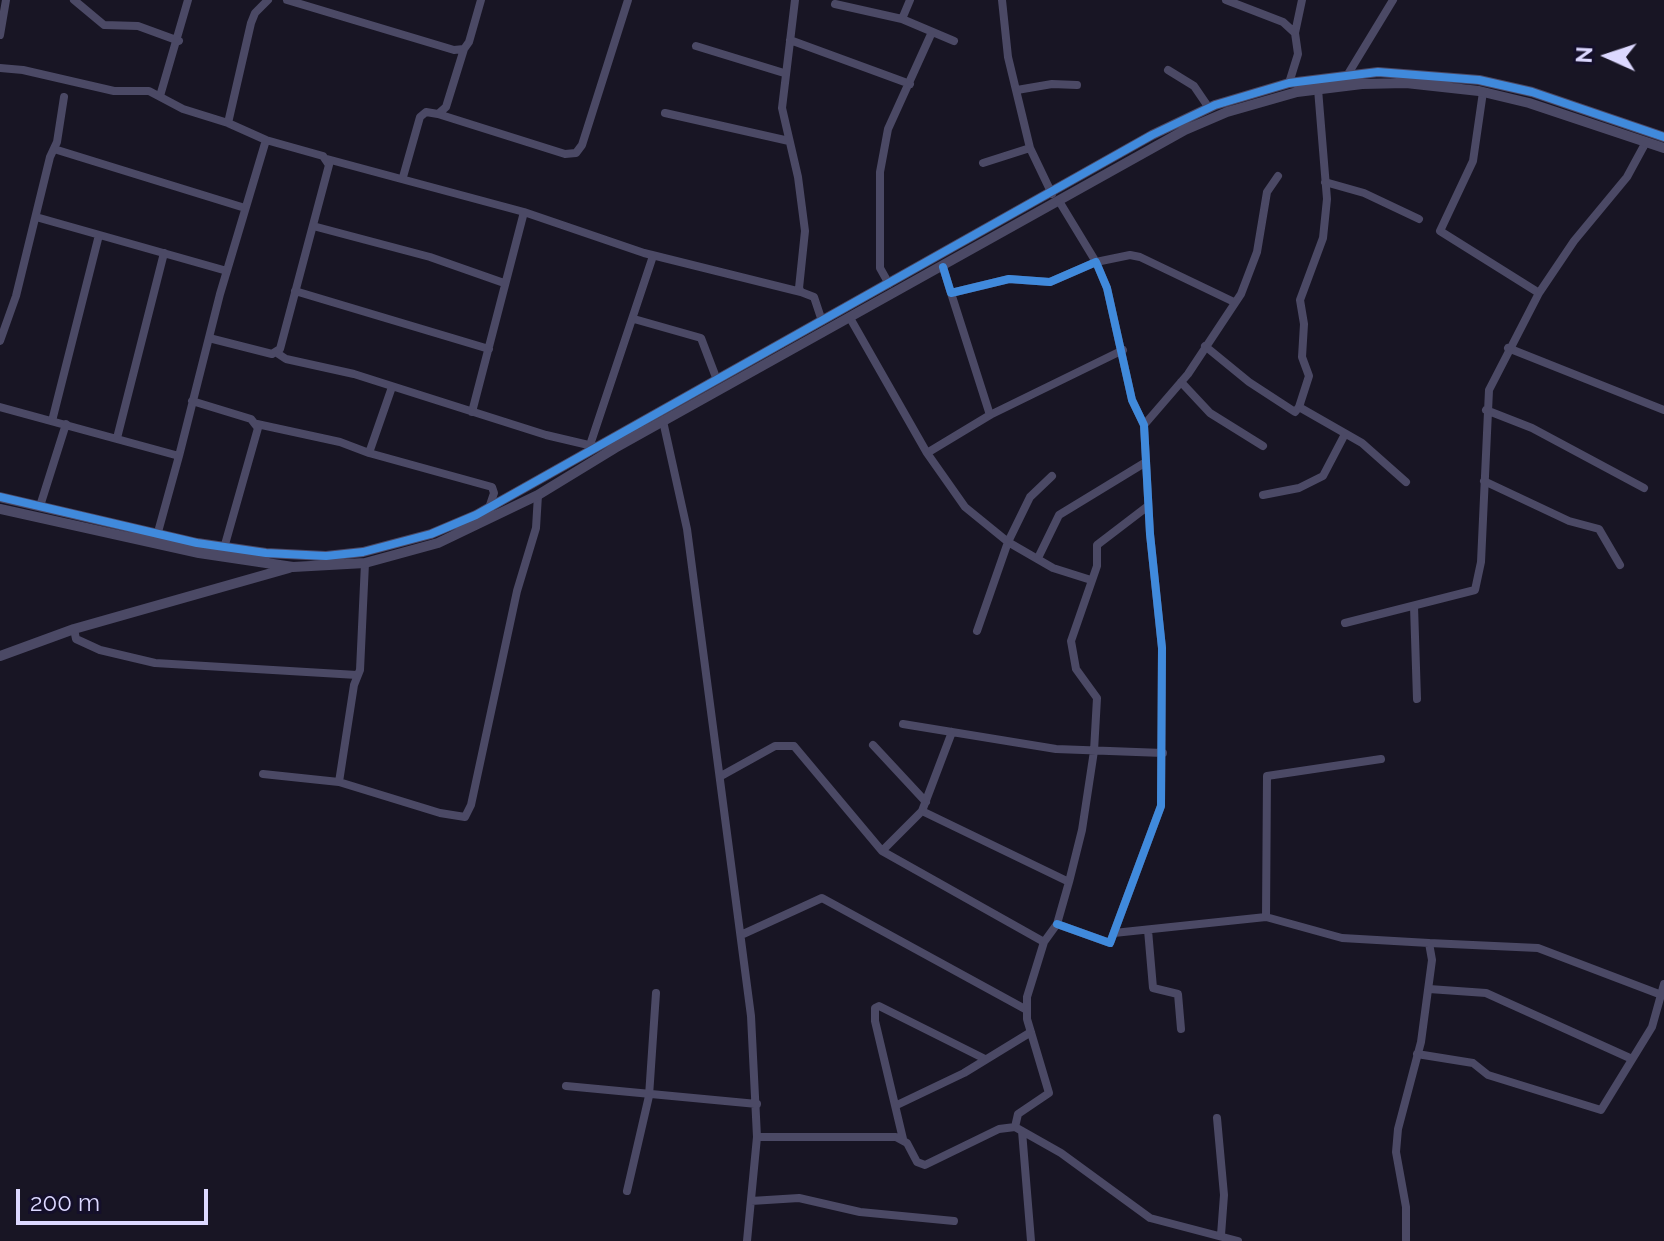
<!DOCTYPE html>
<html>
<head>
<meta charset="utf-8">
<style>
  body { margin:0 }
  #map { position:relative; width:1664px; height:1241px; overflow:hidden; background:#181524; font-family:Raleway,sans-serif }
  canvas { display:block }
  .north { position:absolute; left:1568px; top:16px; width:80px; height:80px; -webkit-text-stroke:6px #140f2a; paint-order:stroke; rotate:273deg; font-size:22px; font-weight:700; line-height:32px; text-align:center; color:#dcd8ff }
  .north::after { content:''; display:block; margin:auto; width:28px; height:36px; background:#dcd8ff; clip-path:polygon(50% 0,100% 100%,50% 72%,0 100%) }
  .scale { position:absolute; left:16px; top:1189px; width:192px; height:36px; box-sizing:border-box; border:4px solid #dcd8ff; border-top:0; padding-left:10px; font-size:24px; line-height:28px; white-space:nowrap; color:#dcd8ff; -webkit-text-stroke:6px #140f2a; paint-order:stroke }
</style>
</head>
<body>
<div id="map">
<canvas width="1664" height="1241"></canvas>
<div class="north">N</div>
<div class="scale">200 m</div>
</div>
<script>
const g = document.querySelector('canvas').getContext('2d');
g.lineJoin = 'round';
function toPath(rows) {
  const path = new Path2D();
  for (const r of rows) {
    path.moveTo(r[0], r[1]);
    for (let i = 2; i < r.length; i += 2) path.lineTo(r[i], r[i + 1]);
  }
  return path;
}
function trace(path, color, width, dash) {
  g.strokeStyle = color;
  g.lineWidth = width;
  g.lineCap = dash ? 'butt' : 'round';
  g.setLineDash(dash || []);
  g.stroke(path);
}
trace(toPath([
  [74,0,104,25,138,26,179,41],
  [287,0,454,50,464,49,469,42,481,0],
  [795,0,782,108,798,177,805,231,799,288,801,292,814,297,822,321],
  [1002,0,1008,57,1030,148,1052,194],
  [1226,0,1283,22,1295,33,1298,54,1289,83],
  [835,4,902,19,954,41],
  [902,19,910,0],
  [1295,33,1302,0],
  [0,35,6,0],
  [790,40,910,84],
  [696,46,784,73],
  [0,68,23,70,114,91,149,91,183,109,228,123],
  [1168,70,1194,86,1209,108],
  [1348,74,1393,0],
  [1017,90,1052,84,1077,85],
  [1483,92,1473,161,1440,231,1539,293],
  [160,96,188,0],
  [665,113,789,141],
  [438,114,565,154,576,153,582,145,628,0],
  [54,149,245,208],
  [327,159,524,212,644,253,801,292],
  [983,163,1030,148],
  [403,177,420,117,426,112,438,114,446,107,464,49],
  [1325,182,1364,193,1419,219],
  [1059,201,1096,262,1130,255,1140,257,1234,302],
  [36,217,227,271],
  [313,226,430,257,504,283],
  [943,267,951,293,1009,279,1050,282,1096,262,1107,288,1132,400,1144,425,1150,534,1162,648,1161,806,1110,943,1057,924],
  [889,284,880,268,880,172,888,129,932,32],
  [295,291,489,349],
  [951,293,990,415],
  [850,318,927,453,990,415,1123,350],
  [634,319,701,338,717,380],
  [209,338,272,354,280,349,329,165,323,156,266,140],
  [0,341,16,296,50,157,57,142,64,97],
  [1205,346,1249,382,1295,412,1299,407,1309,376,1302,357,1304,324,1300,300,1323,238,1327,199,1318,89],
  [1508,348,1664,410],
  [277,353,286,359,354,374,546,435,597,447],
  [1181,382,1210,413,1263,446],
  [192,401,251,419,258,428,224,548],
  [0,407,179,456,158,532],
  [1299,407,1362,443,1406,482],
  [1486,410,1532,428,1644,488],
  [472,412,524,212],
  [52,421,99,235],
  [663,421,687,529,751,1016,757,1137,747,1241],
  [257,424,340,442,369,453,492,487,494,493,489,508],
  [1144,425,1188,374,1241,294,1257,252,1267,192,1278,176],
  [117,438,164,253],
  [590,445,653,256],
  [369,453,392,387],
  [927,453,965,507,1008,542,1053,568,1091,580],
  [179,456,220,294,266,140,228,123,251,23,255,13,268,0],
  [1484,481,1569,521,1599,529,1620,565],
  [1263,495,1299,488,1323,476,1345,434],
  [40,506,66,424],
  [1038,558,1059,515,1146,462],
  [1414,606,1417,699],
  [1345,623,1475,590,1481,562,1489,390,1539,293,1574,241,1627,177,1646,142],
  [74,629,76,639,100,650,155,663,357,675],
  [977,631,1008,542,1030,497,1052,476],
  [903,724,1056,749,1163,753],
  [873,745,926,802],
  [263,774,339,782,440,813,465,817,471,805,517,591,536,528,538,495],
  [721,776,775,746,794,746,882,851,1044,942],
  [339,782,354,685,360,670,365,563],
  [922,811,1069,882],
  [882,851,922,811,952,732],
  [1266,917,1342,938,1429,943,1432,960,1421,1042,1398,1129,1396,1152,1406,1207,1406,1241],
  [1148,930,1153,988,1178,994,1181,1029],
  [1114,933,1266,917,1267,776,1381,759],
  [741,935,822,898,1025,1009],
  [1429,943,1538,948,1659,994],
  [1429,989,1486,993,1632,1059],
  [1417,1054,1473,1063,1488,1075,1601,1110,1652,1027,1664,984],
  [566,1086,757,1104],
  [897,1105,964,1073,1031,1032],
  [1217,1118,1224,1195,1221,1235],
  [1015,1127,1018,1114,1049,1093,1027,1019,1027,997,1044,942,1057,924,1069,882,1082,830,1094,751,1097,698,1076,669,1071,641,1097,566,1097,545,1148,506],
  [1022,1131,1031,1241],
  [757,1137,896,1137,907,1143,917,1162,925,1165,999,1129,1015,1127,1061,1153,1150,1218,1238,1241],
  [903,1139,875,1021,875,1008,879,1006,985,1059],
  [627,1191,649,1096,656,993],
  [751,1201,799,1198,860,1212,954,1221]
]), '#4b4965', 8);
trace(toPath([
  [0,497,197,543,266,553,326,556,363,552,431,534,476,515,1152,135,1215,105,1289,83,1378,72,1479,80,1532,92,1664,137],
  [0,509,199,553,293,567,365,563,438,543,538,495,615,448,1185,130,1227,112,1297,92,1362,84,1406,83,1479,91,1529,103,1664,148],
  [0,656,74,629,289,568]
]), '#4b4965', 10);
trace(toPath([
  [943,267,951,293,1009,279,1050,282,1096,262,1107,288,1132,400,1144,425,1150,534,1162,648,1161,806,1110,943,1057,924],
  [0,497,197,543,266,553,326,556,363,552,431,534,476,515,1152,135,1215,105,1289,83,1378,72,1479,80,1532,92,1664,137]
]), '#408adc', 8);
</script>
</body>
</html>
